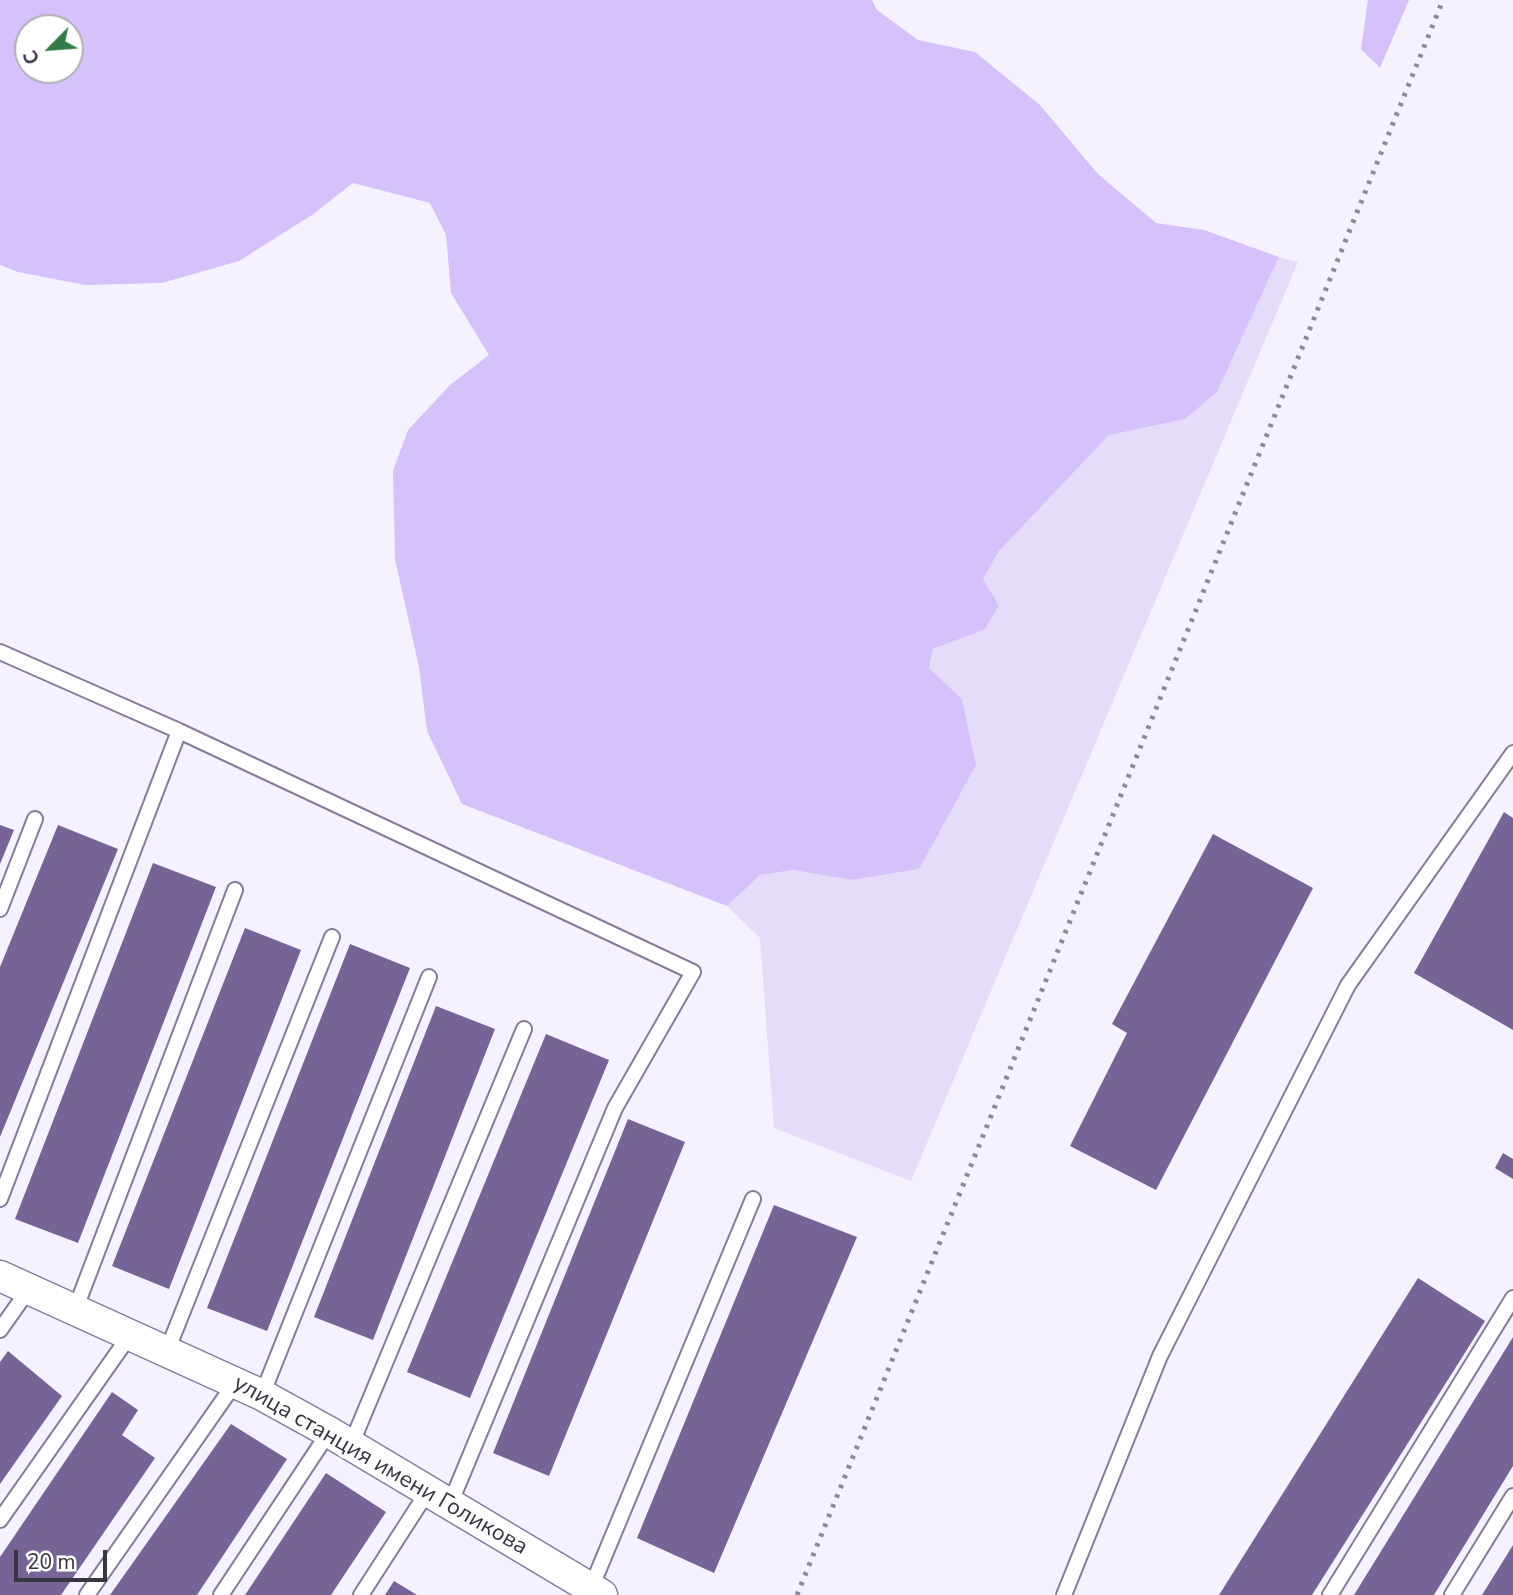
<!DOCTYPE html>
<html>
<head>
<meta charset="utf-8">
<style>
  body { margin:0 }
  #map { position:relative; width:1513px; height:1595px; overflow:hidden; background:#f5f1fe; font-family:"Nunito Sans",sans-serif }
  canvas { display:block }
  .north { position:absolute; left:14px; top:14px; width:70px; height:70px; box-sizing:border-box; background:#fff; border:2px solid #b0aeb3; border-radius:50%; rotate:245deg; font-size:19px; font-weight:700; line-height:28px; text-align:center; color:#393541 }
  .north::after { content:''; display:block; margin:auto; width:24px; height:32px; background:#327a47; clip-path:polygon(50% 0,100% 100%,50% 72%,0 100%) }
  .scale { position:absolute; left:14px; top:1550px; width:93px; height:32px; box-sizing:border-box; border:4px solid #393541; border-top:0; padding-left:9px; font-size:21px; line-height:24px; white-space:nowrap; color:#393541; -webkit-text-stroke:5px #fff; paint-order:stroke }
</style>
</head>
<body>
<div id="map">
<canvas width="1513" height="1595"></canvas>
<div class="north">С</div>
<div class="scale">20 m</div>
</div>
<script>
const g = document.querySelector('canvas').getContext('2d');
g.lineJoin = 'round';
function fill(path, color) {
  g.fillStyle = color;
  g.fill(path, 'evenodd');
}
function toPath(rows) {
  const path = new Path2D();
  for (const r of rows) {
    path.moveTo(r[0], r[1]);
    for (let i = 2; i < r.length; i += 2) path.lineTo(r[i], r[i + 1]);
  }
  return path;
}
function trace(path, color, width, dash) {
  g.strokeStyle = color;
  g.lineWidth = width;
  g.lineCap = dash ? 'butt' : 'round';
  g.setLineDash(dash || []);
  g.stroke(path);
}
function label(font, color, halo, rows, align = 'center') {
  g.font = font + ' "Nunito Sans",sans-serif';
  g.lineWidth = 7;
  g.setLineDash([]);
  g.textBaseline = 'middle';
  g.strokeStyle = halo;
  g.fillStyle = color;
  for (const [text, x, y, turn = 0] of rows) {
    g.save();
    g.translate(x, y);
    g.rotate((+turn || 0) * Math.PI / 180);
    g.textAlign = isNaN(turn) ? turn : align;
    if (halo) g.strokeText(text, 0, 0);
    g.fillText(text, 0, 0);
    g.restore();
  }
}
fill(toPath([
  [1279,257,1298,262,911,1181,774,1128,760,938,727,906,759,875,793,870,852,880,919,869,939,829,962,699,929,668,933,649,984,630,983,579,999,551,1109,434,1185,419,1217,392]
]), '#e5dcf9');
fill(toPath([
  [0,0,872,0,877,10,918,40,975,52,1040,105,1098,174,1156,223,1204,230,1279,257,1217,392,1185,419,1109,435,999,551,983,579,999,606,984,630,933,649,929,668,962,699,976,765,919,869,852,880,793,870,760,875,727,906,462,804,427,731,419,667,395,559,393,471,408,430,450,385,489,355,451,293,446,235,430,203,353,183,312,215,239,261,162,283,85,285,18,272,0,265],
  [70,28,70,70,28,70,28,28],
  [1368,0,1409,0,1380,68,1361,49]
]), '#d6c2fb');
fill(toPath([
  [1504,812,1513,818,1513,1030,1414,973],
  [0,825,14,830,0,864],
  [58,825,118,849,0,1137,0,967],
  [1213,834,1313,888,1156,1190,1070,1146,1127,1033,1112,1024],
  [153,863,216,887,78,1243,15,1219],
  [245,928,301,950,169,1289,112,1266],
  [350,944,410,968,267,1331,207,1308],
  [436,1006,495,1029,373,1340,314,1317],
  [546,1034,609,1060,470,1398,407,1372],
  [628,1119,685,1142,549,1476,493,1453],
  [1503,1153,1513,1159,1513,1179,1495,1168],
  [774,1205,857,1237,714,1573,637,1538],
  [1418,1278,1485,1321,1312,1595,1219,1595],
  [1513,1337,1513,1466,1434,1595,1354,1595],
  [8,1351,62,1396,0,1484,0,1362],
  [112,1392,138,1410,122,1435,155,1458,61,1595,0,1595,0,1557],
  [231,1424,287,1459,197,1595,110,1595],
  [326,1473,386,1512,331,1595,245,1595],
  [1513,1545,1513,1595,1482,1595],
  [394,1581,417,1595,385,1595]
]), '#776497');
const lane = toPath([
  [0,652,179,731,693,972,615,1108,450,1504],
  [0,909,35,819],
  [0,1199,179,731],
  [75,1310,235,890],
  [0,1330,29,1289],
  [167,1351,332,937],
  [262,1395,429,977],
  [351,1445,524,1029],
  [0,1520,130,1335],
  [591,1588,753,1199],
  [87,1595,235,1383],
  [221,1595,329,1432],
  [361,1595,428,1491],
  [1064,1595,1160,1356,1348,985,1513,753],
  [1330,1595,1513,1298],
  [1452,1595,1513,1496]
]);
const street = toPath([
  [0,1276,262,1395,329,1432,602,1595]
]);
trace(lane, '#877c9a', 18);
trace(street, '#877c9a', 33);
trace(lane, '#fff', 14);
trace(street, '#fff', 30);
trace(toPath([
  [797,1595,1443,0]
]), '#8d8996', 5, [3.5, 7]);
label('23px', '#393541', '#fff', [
  ["улица станция имени Голикова",380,1466,30]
]);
</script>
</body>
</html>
